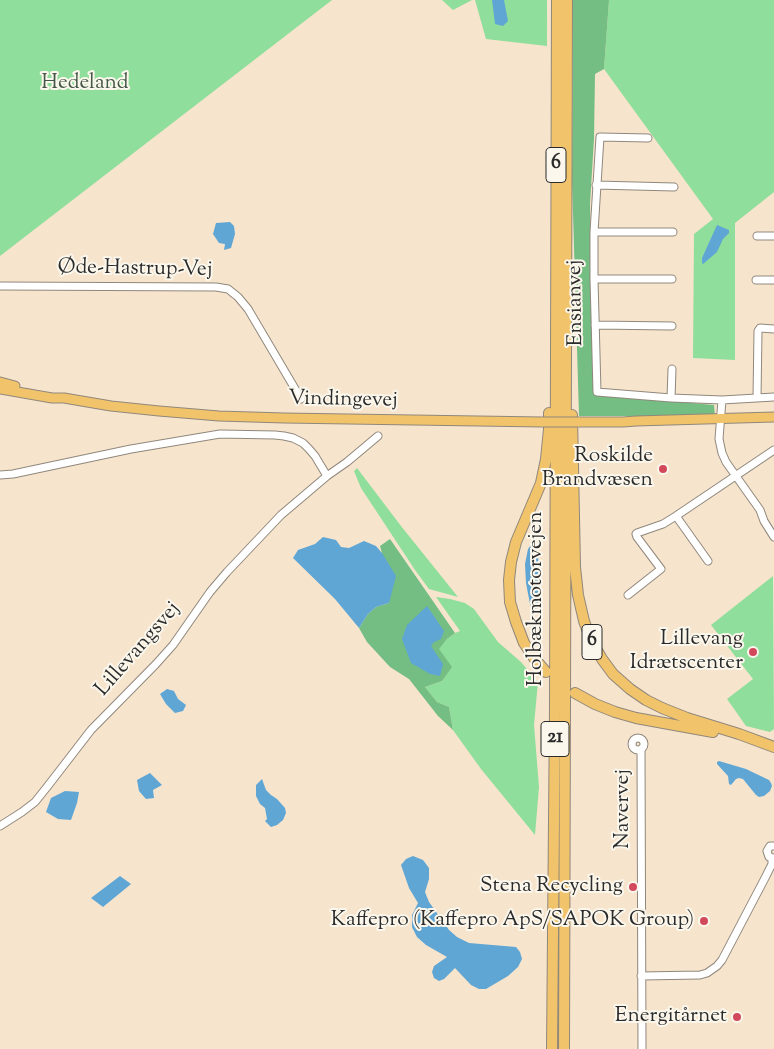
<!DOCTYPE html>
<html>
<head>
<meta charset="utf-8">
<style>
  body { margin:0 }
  canvas { display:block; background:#f6e4cd }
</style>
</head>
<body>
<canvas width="774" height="1049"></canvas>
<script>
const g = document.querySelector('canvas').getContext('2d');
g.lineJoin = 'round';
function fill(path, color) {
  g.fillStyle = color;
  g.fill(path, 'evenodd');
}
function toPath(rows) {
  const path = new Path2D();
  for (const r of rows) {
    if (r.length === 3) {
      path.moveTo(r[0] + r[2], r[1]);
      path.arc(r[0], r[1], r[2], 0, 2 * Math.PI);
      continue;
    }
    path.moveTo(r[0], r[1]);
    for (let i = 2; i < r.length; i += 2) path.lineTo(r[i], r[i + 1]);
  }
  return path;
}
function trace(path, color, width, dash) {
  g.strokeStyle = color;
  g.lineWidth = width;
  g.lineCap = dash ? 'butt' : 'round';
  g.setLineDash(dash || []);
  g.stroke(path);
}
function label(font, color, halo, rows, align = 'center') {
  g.font = font + ' "Sorts Mill Goudy",serif';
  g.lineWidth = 4;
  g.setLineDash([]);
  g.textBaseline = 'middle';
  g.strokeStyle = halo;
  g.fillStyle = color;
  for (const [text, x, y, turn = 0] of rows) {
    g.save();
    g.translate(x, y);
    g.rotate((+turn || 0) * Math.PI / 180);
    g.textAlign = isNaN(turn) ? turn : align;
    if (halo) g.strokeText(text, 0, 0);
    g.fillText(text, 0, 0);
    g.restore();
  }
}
fill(toPath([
  [0,0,332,0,0,256],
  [442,0,472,0,453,10],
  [475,0,547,0,547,46,486,39],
  [609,0,774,0,774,192,735,223,735,360,693,358,694,234,713,219,604,69],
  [357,468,401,526,458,597,429,589,415,570,361,488,354,471],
  [773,576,774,729,770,732,746,726,727,699,753,679,711,625],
  [436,597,450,599,465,603,474,609,498,642,521,662,538,682,534,725,539,787,535,835,481,769,453,730,449,707,437,702,425,687,442,681,451,667,438,649,447,639,455,633,460,631]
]), '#90de9b');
fill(toPath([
  [573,0,609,0,604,69,595,74,594,139,590,204,594,394,714,405,715,416,579,416,572,179],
  [390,539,455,633,447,639,439,649,452,667,442,681,425,687,437,702,449,707,453,730,438,716,409,679,390,667,367,642,359,628,368,614,376,607,389,603,382,553,380,546]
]), '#74bd83');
fill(toPath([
  [492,0,504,0,508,21,503,26,495,24],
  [230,222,234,226,235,234,231,248,224,250,225,244,219,243,213,234,216,223],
  [717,225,729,230,729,233,723,239,717,252,703,264,702,263,702,258],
  [323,537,336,540,341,547,349,548,364,541,376,546,382,553,396,576,389,603,376,607,368,614,359,628,335,599,293,558,298,550,315,544],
  [534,544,537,545,538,548,539,604,536,609,531,607,530,604,526,583,525,564,528,549,531,545],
  [427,606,444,631,441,639,434,642,431,646,443,664,440,676,430,674,411,663,402,639,407,625],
  [167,689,174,691,178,699,186,705,183,711,175,713,166,704,160,694],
  [719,761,746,769,769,780,771,783,772,786,770,791,764,796,759,797,756,795,743,779,739,778,736,779,731,785,729,784,728,776,717,764,717,762],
  [150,773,162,785,153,790,154,798,146,799,139,791,137,780],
  [262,779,266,790,271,795,277,799,285,808,286,813,283,820,277,825,271,827,265,821,267,819,265,808,260,804,256,796,256,785],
  [65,791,79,792,77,803,71,820,58,819,46,812,51,798],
  [413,856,423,860,429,868,429,879,425,892,429,902,449,930,457,937,469,943,516,947,520,952,522,959,518,967,508,976,486,989,479,989,471,985,455,968,444,979,439,981,434,978,432,972,434,966,447,957,426,945,417,937,412,927,412,915,418,903,409,888,401,865,406,859],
  [120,876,131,884,103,907,91,898]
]), '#5fa6d5');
const minor = toPath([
  [648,138,600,137,594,232,594,279,597,392,671,398,722,400,774,397],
  [596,185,674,187],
  [594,232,673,232],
  [757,236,774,236],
  [594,279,672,279],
  [756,280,774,280],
  [0,286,216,287,228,289,238,297,248,309,301,399],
  [595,325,672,326],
  [671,398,672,369],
  [757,398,758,331,760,328,774,329],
  [722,400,719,439,722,453,726,462,760,510,764,521,774,537],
  [0,475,13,474,131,449,220,434,275,435,284,436,293,438,303,443,309,449,315,456,327,476,281,515,227,572,210,592,173,645,156,664,91,730,47,787,35,802,22,812,0,826],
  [327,476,347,462,378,436],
  [676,516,708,561],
  [628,595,661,569,637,537,636,534,637,533,663,524,676,516,774,450],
  [638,744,6],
  [641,749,642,1049],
  [774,846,770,846,767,851,769,857,774,858],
  [641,976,700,975,707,973,717,966,722,960,765,878,772,864,772,858]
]);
const major = toPath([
  [0,382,15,386],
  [0,389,52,398,64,398,111,406,159,411,219,416,284,418,543,422],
  [578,422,623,422,636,421,774,417]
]);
const highway = toPath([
  [572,415,575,567,578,595,584,621,591,640,602,659,613,674,630,689,646,700,662,708,687,718,739,734,774,747],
  [546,672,534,658,524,643,516,622,510,602,509,580,511,562,516,542,541,483,546,459,549,429,549,413],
  [575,693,595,704,615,712,636,718,713,732],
  [552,1049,555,706,557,0],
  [564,1049,567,0]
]);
trace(minor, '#90887c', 9);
trace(major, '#90887c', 11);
trace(highway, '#90887c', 12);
trace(minor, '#fff', 7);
trace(major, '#f1c36a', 9);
trace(highway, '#f1c36a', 10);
const majorBridge = toPath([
  [543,422,578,422]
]);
trace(majorBridge, '#90887c', 11, []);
trace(majorBridge, '#f1c36a', 9);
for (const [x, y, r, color] of [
  [663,469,5,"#d1495b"],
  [753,652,5,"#d1495b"],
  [633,887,5,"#d1495b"],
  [704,921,5,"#d1495b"],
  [737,1017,5,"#d1495b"]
]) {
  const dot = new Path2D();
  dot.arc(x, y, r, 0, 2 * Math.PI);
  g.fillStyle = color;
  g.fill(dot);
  trace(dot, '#fbf7ec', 2);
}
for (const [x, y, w] of [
  [556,165,20],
  [592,642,20],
  [555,739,28]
]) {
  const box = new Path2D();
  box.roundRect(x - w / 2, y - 17.5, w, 35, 4);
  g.fillStyle = '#fbf7ec';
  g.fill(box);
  trace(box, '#2b2b2b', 1);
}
label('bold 20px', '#2b2b2b', null, [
  ["6",556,165],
  ["6",592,642],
  ["21",555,739]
]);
label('21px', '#445847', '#fbf7ec', [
  ["Hedeland",85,84]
]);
label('21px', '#2b2b2b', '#fbf7ec', [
  ["Øde-Hastrup-Vej",135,270,1],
  ["Ensianvej",577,303,-91],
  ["Vindingevej",343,401,1],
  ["Holbækmotorvejen",537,599,-90],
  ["Lillevangsvej",139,650,-49],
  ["Navervej",624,809,-90]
]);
label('21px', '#2b2b2b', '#fbf7ec', [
  ["Roskilde",653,457],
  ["Brandvæsen",653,481],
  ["Lillevang",743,640],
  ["Idrætscenter",743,664],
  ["Stena Recycling",623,887],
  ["Kaffepro (Kaffepro ApS/SAPOK Group)",694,921],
  ["Energitårnet",727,1017]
], 'right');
</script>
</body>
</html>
